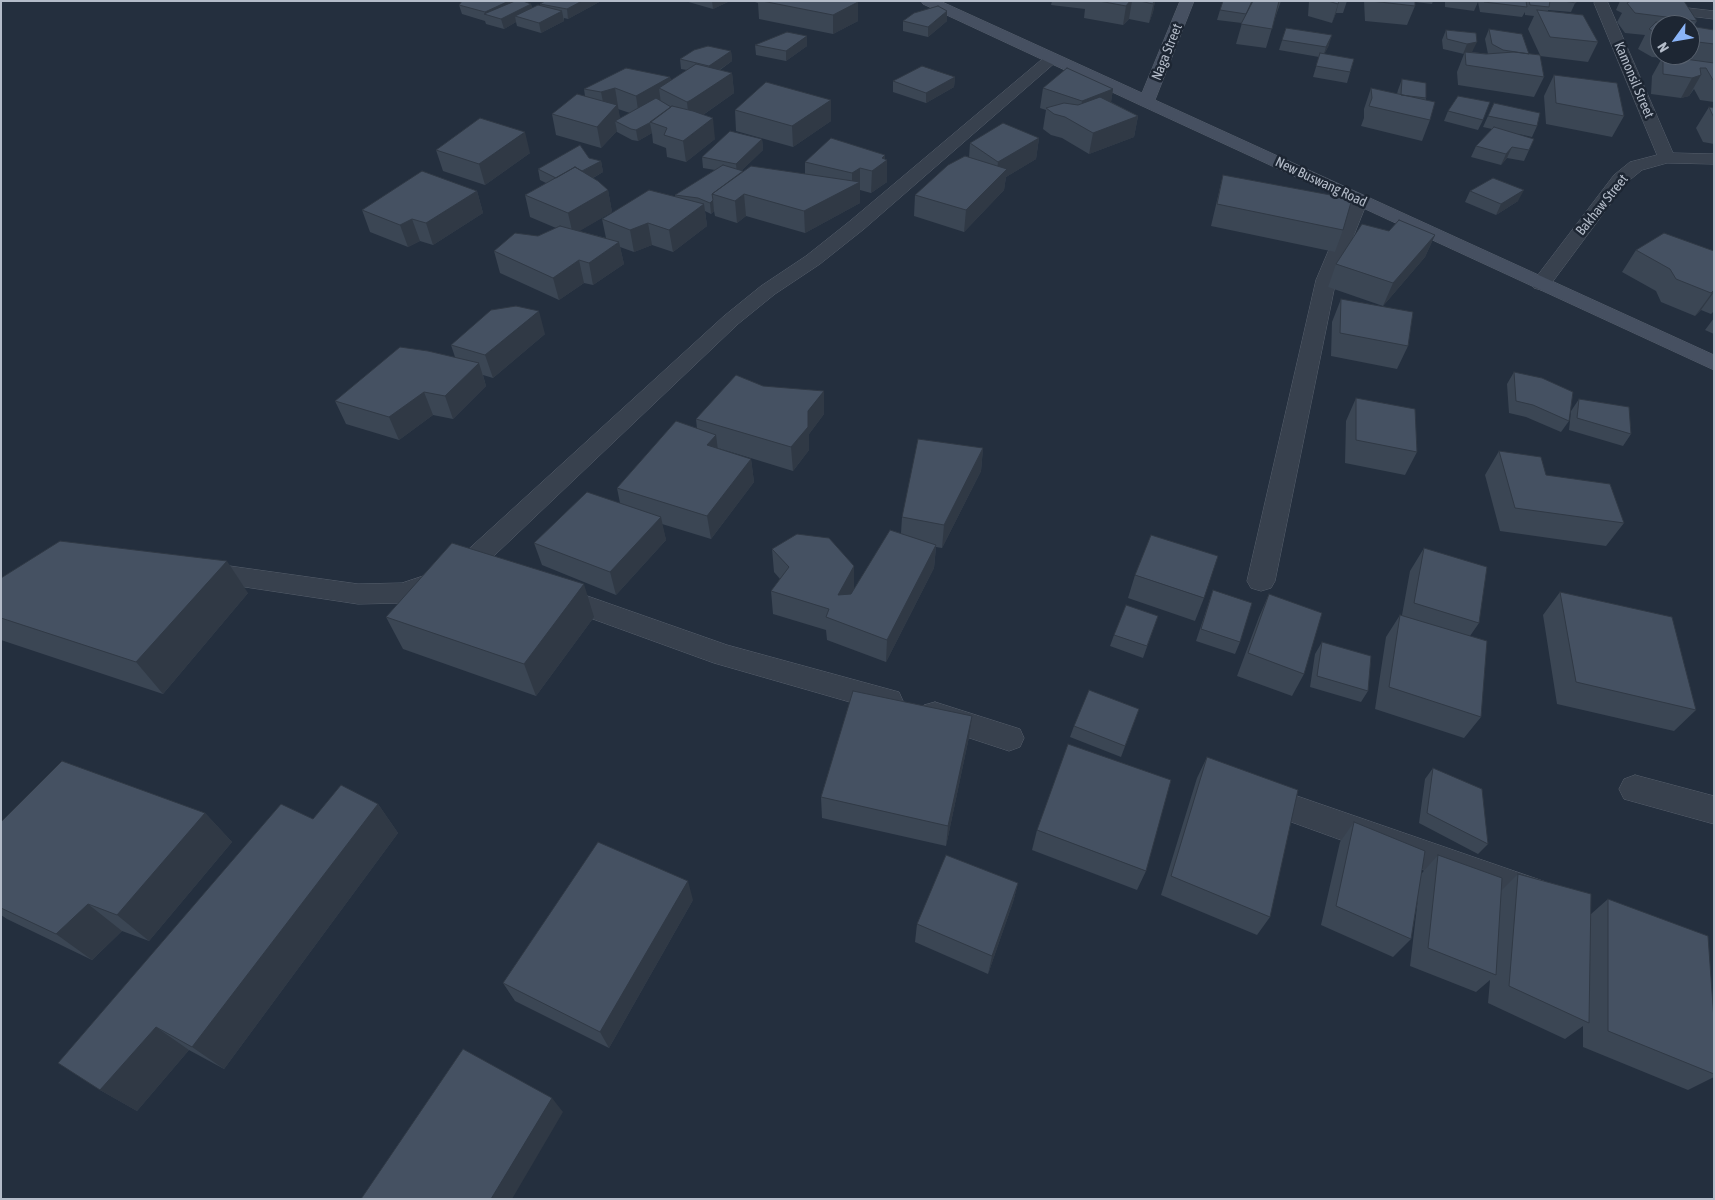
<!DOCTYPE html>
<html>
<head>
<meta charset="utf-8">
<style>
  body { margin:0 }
  #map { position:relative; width:1715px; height:1200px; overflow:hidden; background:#242f3e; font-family:"Asap Condensed",sans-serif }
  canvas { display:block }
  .frame { position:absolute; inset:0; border:2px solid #b4bcc9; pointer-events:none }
  .north { position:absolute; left:1650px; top:15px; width:50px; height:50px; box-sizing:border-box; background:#1d2633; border:1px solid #59626f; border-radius:50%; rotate:238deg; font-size:14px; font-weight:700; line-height:20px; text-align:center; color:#b4bcc9 }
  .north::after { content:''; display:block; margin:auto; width:18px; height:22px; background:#8ab4f8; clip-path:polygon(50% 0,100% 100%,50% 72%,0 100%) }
</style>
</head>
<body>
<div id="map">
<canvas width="1715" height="1200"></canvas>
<div class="frame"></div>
<div class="north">N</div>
</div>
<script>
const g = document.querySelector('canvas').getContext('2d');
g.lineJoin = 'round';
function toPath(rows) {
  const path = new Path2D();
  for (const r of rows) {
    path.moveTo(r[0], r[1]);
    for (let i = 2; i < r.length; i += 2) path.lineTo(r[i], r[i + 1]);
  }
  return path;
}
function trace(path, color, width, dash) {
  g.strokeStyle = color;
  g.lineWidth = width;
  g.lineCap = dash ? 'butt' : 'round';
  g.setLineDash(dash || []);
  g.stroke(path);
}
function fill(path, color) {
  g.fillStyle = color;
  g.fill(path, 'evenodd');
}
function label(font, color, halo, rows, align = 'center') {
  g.font = font + ' "Asap Condensed",sans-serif';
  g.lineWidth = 5;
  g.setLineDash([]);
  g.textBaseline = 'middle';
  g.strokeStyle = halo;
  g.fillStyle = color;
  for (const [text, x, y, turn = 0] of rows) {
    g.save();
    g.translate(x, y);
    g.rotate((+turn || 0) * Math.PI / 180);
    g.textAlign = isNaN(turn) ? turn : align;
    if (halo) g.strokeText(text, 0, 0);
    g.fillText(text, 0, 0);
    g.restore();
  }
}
const street = toPath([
  [1595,1,1607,1,1608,3,1673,153,1714,154,1714,164,1667,163,1642,170,1626,183,1548,288,1541,290,1534,288,1531,284,1614,175,1630,162,1657,155,1594,3,1595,1],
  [1653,4,1714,11,1714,19,1648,11,1646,8,1653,4],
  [1052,53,1057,55,1060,58,1057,61,864,229,820,264,775,294,738,324,478,571,446,589,403,603,358,604,192,579,188,572,192,565,201,562,358,584,402,583,426,575,460,557,724,316,761,286,806,256,850,221,1047,55,1052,53],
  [1359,194,1365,196,1368,200,1336,280,1275,581,1271,588,1261,591,1251,588,1247,581,1316,280,1350,200,1353,196,1359,194],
  [556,585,727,645,888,689,899,692,903,701,899,710,888,713,714,663,546,602,542,595,546,588,556,585],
  [935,702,1020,729,1024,738,1020,747,1009,751,924,723,920,714,924,705,935,702],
  [1635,775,1714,796,1714,824,1624,799,1619,789,1624,779,1635,775],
  [1294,795,1543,881,1555,886,1560,897,1555,908,1543,913,1283,819,1278,809,1283,799,1294,795]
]);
const secondary = toPath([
  [921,1,940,1,1142,93,1180,1,1194,1,1155,100,1714,355,1714,370,1140,105,923,4,921,1]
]);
trace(street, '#565f6c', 1);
trace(secondary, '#565f6c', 1);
fill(street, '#38414e');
fill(secondary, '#465061');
fill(toPath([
  [601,1,568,19,564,18,564,21,541,33,517,26,516,22,504,29,486,24,485,21,462,14,459,5,531,4,532,8,540,5,540,4],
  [685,1,730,1,713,9],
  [752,1,856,1,858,2,858,21,833,34,759,19,758,3],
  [1052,1,1155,1,1153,12,1149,23,1129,19,1123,25,1084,18,1085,9,1051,5],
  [1253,1,1281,1,1275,18,1266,48,1236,44,1242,23,1217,20,1220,10,1251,5],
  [1309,1,1347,1,1343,13,1336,13,1332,23,1308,16],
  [1364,1,1433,1,1432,4,1415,2,1415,6,1407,25,1365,21],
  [1445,1,1576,1,1571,12,1548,10,1548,11,1598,42,1588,62,1540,56,1544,77,1534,97,1458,85,1457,72,1464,54,1443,49,1442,40,1446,30,1476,33,1472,52,1488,54,1485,39,1489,29,1529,54,1540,55,1528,29,1534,16,1525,15,1525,12,1522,17,1480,12,1478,2,1474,11,1445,7],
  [1620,1,1684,1,1697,21,1693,27,1714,30,1714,102,1700,100,1694,89,1689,96,1681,98,1651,94,1652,76,1662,58,1652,57,1638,49,1645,35,1625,33,1617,22,1622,13,1616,10],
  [1660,25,1690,25,1690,55,1660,55],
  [903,21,947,21,928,37,903,31],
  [1286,28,1329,45,1324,54,1354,59,1347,83,1313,77,1319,57,1279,50],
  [755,45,807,46,786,61,756,55],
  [731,51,732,61,720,70,732,73,734,93,703,115,715,139,686,162,667,157,666,148,653,143,652,133,638,141,632,140,617,132,617,131,601,148,556,135,552,114,585,96,584,89,670,77,671,81,687,70,681,69,680,59],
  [618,109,630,113,620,119],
  [1554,75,1624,116,1612,137,1546,124,1544,96],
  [955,77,954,87,926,103,893,92,893,81],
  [1402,79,1426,98,1426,100,1430,120,1422,141,1361,126,1364,118,1364,109,1371,88,1397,94,1398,90],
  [1043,88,1113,89,1111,102,1138,116,1134,137,1089,154,1062,138,1051,135,1043,129,1046,110,1040,108],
  [1709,107,1714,108,1714,144,1703,142,1696,128],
  [735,110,831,121,793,147,736,131],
  [1448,111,1483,120,1478,130,1444,121],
  [1488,116,1537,126,1532,137,1519,134,1529,150,1524,161,1507,158,1501,165,1471,157,1476,146,1492,129,1483,127],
  [1039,138,1036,159,1006,177,1004,190,964,232,914,216,915,195,969,158,970,143],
  [762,139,763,150,741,171,805,174,805,162,885,160,887,182,871,193,860,190,860,203,805,233,746,216,737,223,715,216,714,211,711,214,705,211,707,226,673,252,652,245,634,252,620,247,624,264,593,285,584,283,559,300,500,273,494,251,538,236,556,228,530,217,525,195,546,183,540,180,538,169,589,158,601,161,603,172,593,178,608,190,612,212,579,231,606,238,602,219,675,196,675,195,715,170,703,168,702,157],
  [436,150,530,153,485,185,443,171],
  [1223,175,1343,230,1335,252,1211,226],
  [477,191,483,213,433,245,420,241,408,247,370,232,362,210],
  [1470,191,1518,201,1496,215,1465,202],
  [1389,231,1435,235,1425,257,1383,306,1328,287,1336,264],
  [1636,250,1714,251,1714,311,1711,314,1701,310,1695,316,1661,302,1656,291,1622,272],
  [1341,299,1408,346,1397,369,1331,356,1332,322],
  [1714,318,1714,334,1705,330],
  [545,334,493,378,483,375,486,386,453,419,433,415,399,440,346,424,335,401,455,357,451,345],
  [1514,372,1569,421,1561,432,1526,417,1509,413,1507,384],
  [1356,398,1417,452,1405,475,1345,463,1346,421],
  [1579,399,1631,434,1623,446,1569,430,1571,411],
  [824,414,809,434,809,450,793,471,718,448,751,459,754,482,711,539,662,524,666,540,616,595,542,565,534,543,620,503,617,488,697,429,696,419],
  [983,448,981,471,942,548,936,547,934,568,886,662,827,640,826,630,773,614,771,591,780,579,774,572,772,549,854,566,854,589,901,533,902,517],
  [1499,451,1546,475,1624,523,1606,546,1500,531,1485,475],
  [1424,548,1479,623,1470,636,1481,717,1464,738,1375,709,1386,637,1400,615,1402,615,1410,571],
  [1135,575,1204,598,1195,621,1128,598],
  [1,578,248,593,163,694,1,640],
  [1213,590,1240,642,1235,654,1196,641],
  [1560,592,1696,710,1674,731,1557,704,1543,615],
  [1269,594,1304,674,1292,696,1237,676,1259,617],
  [1158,616,1143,658,1110,646,1114,635],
  [386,617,594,617,536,696,403,649],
  [1322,642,1368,691,1361,702,1310,687,1315,654],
  [1139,709,1121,757,1070,737,1074,726],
  [969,737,946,846,822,818,821,797],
  [1207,757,1270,917,1257,935,1161,895,1197,778],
  [1433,768,1488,844,1478,854,1419,823,1425,779],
  [378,804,398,833,224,1069,189,1050,137,1111,100,1090,313,819],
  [205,813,232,842,149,941,122,931,92,960,7,919,1,915,1,822],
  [1354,822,1422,873,1438,855,1501,891,1518,874,1591,914,1608,899,1714,1020,1714,1077,1688,1090,1583,1047,1583,1026,1565,1039,1488,1003,1490,980,1476,992,1410,966,1418,898,1411,939,1393,957,1321,925,1340,842],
  [1037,830,1146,871,1137,890,1032,850],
  [1018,883,1013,902,988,974,915,942,917,924],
  [693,900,609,1048,515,1001,503,983]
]), '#3b4654');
fill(toPath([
  [509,1,517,1,486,15,485,12],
  [582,1,601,1,568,19,567,9],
  [712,1,730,1,713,9],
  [1130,1,1132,1,1129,19,1123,25,1126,6],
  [1154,1,1155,1,1153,12,1149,23],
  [1339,1,1336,13,1332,23,1338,4],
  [858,2,858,21,833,34,833,15],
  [531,4,533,14,515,16,516,22,504,29,501,19],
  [562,11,564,21,541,33,539,23],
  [947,11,947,21,928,37,928,27],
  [1332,35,1329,45,1323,57,1326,47],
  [807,36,807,46,786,61,786,51],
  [1477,42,1472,52,1465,52,1464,54,1463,54,1467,44],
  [731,51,732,61,710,76,709,66],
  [732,73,734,93,694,121,689,122,687,102],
  [1701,75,1689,96,1681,98,1692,78],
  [670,77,673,95,659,88,661,104,639,117,636,96],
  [955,77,954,87,926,103,926,93],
  [615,88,621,124,615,121,617,131,601,148,597,127,605,112,601,92],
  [1113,89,1110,109,1079,122,1082,101],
  [831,100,831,121,793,147,792,126],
  [1138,116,1134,137,1089,154,1093,133],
  [713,118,715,139,686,162,683,141],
  [650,123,652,133,638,141,636,130],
  [525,132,530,153,485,185,479,164],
  [1039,138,1036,159,1006,177,1004,190,964,232,966,210,996,179,998,162],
  [762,139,763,150,737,175,736,164],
  [1512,147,1507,158,1501,165,1506,154],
  [885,155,885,162,887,160,887,182,871,193,872,171],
  [601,161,603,172,567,192,565,181],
  [860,168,860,203,805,233,804,211,852,186,852,173],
  [608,190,612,212,573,235,568,213],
  [1524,190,1518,201,1496,215,1501,204],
  [477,191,483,213,433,245,426,223],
  [744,194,746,216,737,223,735,201],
  [713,200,714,211,711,214,710,203],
  [704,204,707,226,673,252,669,230],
  [412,219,420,241,408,247,400,225],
  [648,223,652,245,634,252,630,230],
  [1435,235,1425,257,1383,306,1393,283],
  [619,242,624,264,593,285,589,263],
  [579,260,584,283,559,300,553,278],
  [1714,290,1714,292,1701,310,1695,316],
  [539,311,545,334,493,378,485,355],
  [479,363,486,386,453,419,445,396],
  [824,391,824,414,809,434,809,450,793,471,791,447,808,411],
  [424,392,433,415,399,440,389,417],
  [716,435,719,458,707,445],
  [983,448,981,471,942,548,944,525],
  [751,459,754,482,711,539,707,516],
  [661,517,666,540,616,595,610,572],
  [936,545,934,568,886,662,887,640],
  [227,561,248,593,163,694,136,662],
  [854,566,854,589,839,617,838,595],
  [584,584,594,617,536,696,524,664],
  [972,716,969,737,946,846,948,826],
  [378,804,398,833,224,1069,192,1047],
  [205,813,232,842,149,941,117,915],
  [688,881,693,900,609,1048,600,1032],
  [1018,883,1013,902,988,974,992,956],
  [88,904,122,931,92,960,56,934],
  [156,1027,189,1050,137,1111,100,1090],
  [552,1098,563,1112,512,1199,491,1199]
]), '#303945');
const building = toPath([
  [462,1,509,1,485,12,459,5,462,1],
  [515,1,523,1,531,4,501,19,484,14,515,1],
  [545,1,582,1,567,9,540,4,545,1],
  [762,1,856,1,858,2,833,15,762,1],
  [1099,1,1130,1,1126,6,1099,1],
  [1140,1,1154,1,1153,4,1140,1],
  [1223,1,1252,1,1246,14,1220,10,1223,1],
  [1253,1,1279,1,1272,29,1241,24,1253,1],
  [1328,1,1339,1,1338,4,1328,1],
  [1371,1,1415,1,1415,6,1371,1],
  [1484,1,1526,1,1527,7,1484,2,1484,1],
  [1529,1,1550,1,1549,7,1530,5,1529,1],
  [1564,1,1576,1,1576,3,1564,1],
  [1631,1,1684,1,1697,21,1635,13,1627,3,1631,1],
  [538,5,562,11,539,23,515,16,538,5],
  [938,6,947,11,928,27,903,21,914,13,938,6],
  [1537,10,1583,15,1598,42,1550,37,1537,10],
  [1656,22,1680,25,1660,25,1660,36,1649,29,1656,22],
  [1690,26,1714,30,1714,44,1690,41,1690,26],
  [1286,28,1332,35,1326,47,1282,40,1286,28],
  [1489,29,1522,34,1529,54,1503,50,1492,44,1489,29],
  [1446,30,1476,33,1477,42,1467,44,1447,39,1446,30],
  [787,32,807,36,786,51,755,45,787,32],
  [708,46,731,51,709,66,680,59,694,50,708,46],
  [1465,52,1486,54,1514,52,1540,55,1544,77,1466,65,1465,52],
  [1320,53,1354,59,1350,72,1316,66,1320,53],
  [1663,56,1714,63,1714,80,1713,80,1706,68,1700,68,1701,75,1692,78,1663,74,1663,56],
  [696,64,732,73,691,100,687,102,659,88,696,64],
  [922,66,955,77,926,93,893,81,922,66],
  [626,68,670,77,636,96,615,88,601,92,584,89,626,68],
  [1067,68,1113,89,1082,101,1043,88,1067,68],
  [1554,75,1617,83,1624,116,1556,103,1554,75],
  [1402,79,1426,83,1426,98,1401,95,1402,79],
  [766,82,831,100,792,126,735,110,766,82],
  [1371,88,1435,102,1430,120,1369,106,1372,98,1371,88],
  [577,94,617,105,597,127,552,114,577,94],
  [1458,96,1490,102,1483,120,1448,111,1458,96],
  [1100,97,1138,116,1093,133,1065,117,1054,114,1046,108,1064,103,1078,105,1100,97],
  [656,98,671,107,651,122,636,130,631,129,615,121,656,98],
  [1494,103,1540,113,1537,126,1488,116,1494,103],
  [672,106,693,111,713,118,683,141,664,135,667,128,650,122,672,106],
  [1709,107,1714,108,1714,118,1709,107],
  [480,118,525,132,479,164,436,150,480,118],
  [1003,123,1039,138,998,162,970,143,1003,123],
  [1494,127,1534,139,1529,150,1512,147,1506,154,1476,146,1494,127],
  [730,131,762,139,736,164,702,157,730,131],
  [831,138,885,155,882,158,887,160,872,171,860,168,852,173,805,162,831,138],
  [580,145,589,158,601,161,582,171,575,167,556,178,538,169,580,145],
  [965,156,1007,169,966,210,915,195,948,165,965,156],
  [723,165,743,171,712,194,713,200,710,203,698,198,675,195,723,165],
  [751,166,860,182,804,211,744,194,735,201,712,194,751,166],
  [575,167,598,181,608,190,568,213,525,195,575,167],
  [422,171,477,191,426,223,412,219,400,225,362,210,422,171],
  [1223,175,1352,199,1343,230,1217,204,1223,175],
  [1493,178,1524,190,1501,204,1470,191,1493,178],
  [649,190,704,204,669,230,648,223,630,230,602,219,649,190],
  [1399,220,1435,235,1393,283,1336,264,1362,224,1389,231,1399,220],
  [560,226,619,242,589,263,579,260,553,278,494,251,515,233,538,236,560,226],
  [1664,233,1714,251,1714,290,1711,293,1676,279,1670,269,1636,250,1664,233],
  [1341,299,1413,312,1408,346,1340,333,1341,299],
  [516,306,539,311,485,355,451,345,491,310,516,306],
  [400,347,428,351,479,363,445,396,424,392,389,417,335,401,400,347],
  [1514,372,1542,378,1573,392,1569,421,1533,405,1516,401,1514,372],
  [736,375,763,386,824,391,808,411,808,427,791,447,696,419,736,375],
  [1356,398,1415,409,1417,452,1356,440,1356,398],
  [1579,399,1629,407,1631,434,1577,418,1579,399],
  [676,421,716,435,707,445,751,459,707,516,617,488,676,421],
  [918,439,983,448,944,525,902,517,918,439],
  [1499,451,1541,457,1546,475,1610,484,1624,523,1515,508,1499,451],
  [587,492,661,517,610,572,534,543,587,492],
  [890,530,936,545,887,640,826,617,829,609,771,591,789,567,772,549,797,534,829,538,854,566,838,595,851,594,890,530],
  [1151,535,1218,556,1204,598,1135,575,1151,535],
  [60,541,227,561,136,662,1,618,1,578,60,541],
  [452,543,584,584,524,664,386,617,452,543],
  [1424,548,1487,567,1479,623,1414,603,1424,548],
  [1213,590,1252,603,1240,642,1201,629,1213,590],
  [1560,592,1672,617,1696,710,1576,682,1560,592],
  [1269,594,1322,613,1304,674,1248,653,1269,594],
  [1126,605,1158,616,1147,646,1114,635,1126,605],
  [1400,615,1487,641,1481,717,1389,687,1400,615],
  [1322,642,1371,656,1368,691,1317,676,1322,642],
  [1089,690,1139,709,1125,746,1074,726,1089,690],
  [853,691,972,716,948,826,821,797,853,691],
  [1068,744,1171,780,1146,871,1037,830,1068,744],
  [1207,757,1298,790,1270,917,1171,876,1207,757],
  [62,761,205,813,117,915,88,904,56,934,1,908,1,822,62,761],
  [1433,768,1482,789,1488,844,1427,813,1433,768],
  [341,785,378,804,192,1047,156,1027,100,1090,58,1063,281,804,313,819,341,785],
  [1354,822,1425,851,1411,939,1336,906,1354,822],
  [598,842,688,881,600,1032,503,983,598,842],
  [946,855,1018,883,992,956,917,924,946,855],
  [1438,855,1502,878,1496,975,1428,948,1438,855],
  [1518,874,1591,894,1589,1023,1509,986,1518,874],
  [1608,899,1708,936,1714,1020,1714,1074,1608,1031,1608,899],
  [463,1049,552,1098,491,1199,361,1199,463,1049]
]);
fill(building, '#455162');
trace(building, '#303945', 1);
label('14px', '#b4bcc9', '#1d2633', [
  ["Naga Street",1167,52,-68],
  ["Kamonsil Street",1634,80,67],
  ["New Buswang Road",1321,182,25],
  ["Bakhaw Street",1602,205,-51]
]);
</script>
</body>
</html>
